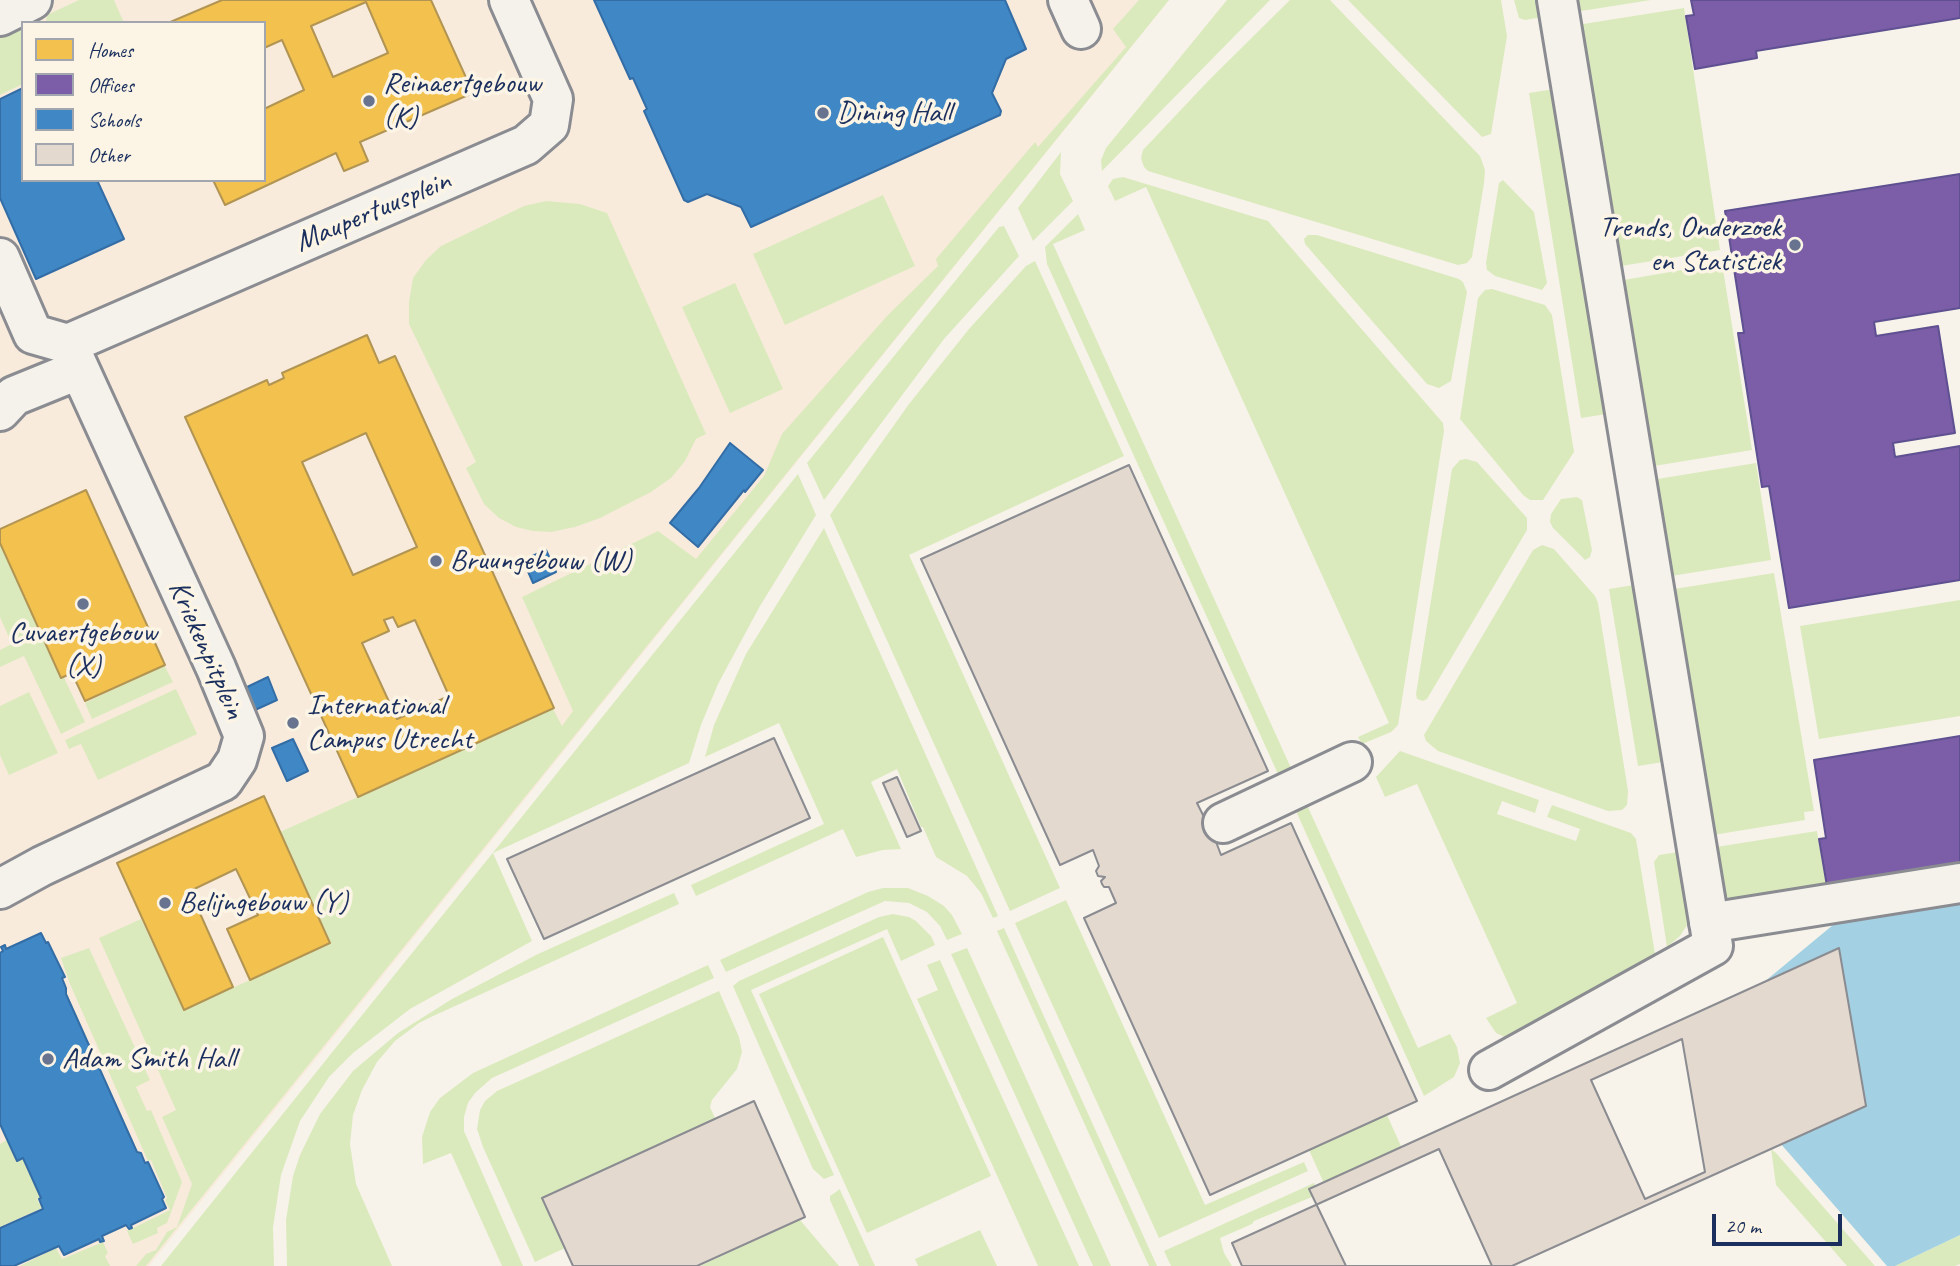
<!DOCTYPE html>
<html>
<head>
<meta charset="utf-8">
<style>
  body { margin:0 }
  #map { position:relative; width:1960px; height:1266px; overflow:hidden; background:#f7f3ea; font-family:Caveat,sans-serif }
  canvas { display:block }
  .legend { position:absolute; left:21px; top:21px; width:245px; height:161px; box-sizing:border-box; background:#fcf5e5; border:2px solid #a2a6af; margin:0; padding:9px 12px; list-style:none; font-size:21px; color:#1b2f5e }
  .legend li { display:flex; align-items:center; gap:14px; height:35px }
  .legend b { width:35px; border:2px solid #a2a6af }
  .scale { position:absolute; left:1712px; top:1214px; width:130px; height:32px; box-sizing:border-box; border:4px solid #1b2f5e; border-top:0; padding-left:9px; font-size:21px; line-height:24px; white-space:nowrap; color:#1b2f5e; -webkit-text-stroke:5px #fcf5e5; paint-order:stroke }
</style>
</head>
<body>
<div id="map">
<canvas width="1960" height="1266"></canvas>
<ul class="legend">
<li><b style="height:19px;background:#f2c14e"></b>Homes</li>
<li><b style="height:19px;background:#7b5ea7"></b>Offices</li>
<li><b style="height:19px;background:#3f88c5"></b>Schools</li>
<li><b style="height:19px;background:#e4d9cf"></b>Other</li>
</ul>
<div class="scale">20 m</div>
</div>
<script>
const g = document.querySelector('canvas').getContext('2d');
g.lineJoin = 'round';
function fill(path, color) {
  g.fillStyle = color;
  g.fill(path, 'evenodd');
}
function toPath(rows) {
  const path = new Path2D();
  for (const r of rows) {
    path.moveTo(r[0], r[1]);
    for (let i = 2; i < r.length; i += 2) path.lineTo(r[i], r[i + 1]);
  }
  return path;
}
function trace(path, color, width, dash) {
  g.strokeStyle = color;
  g.lineWidth = width;
  g.lineCap = dash ? 'butt' : 'round';
  g.setLineDash(dash || []);
  g.stroke(path);
}
function label(font, color, halo, rows, align = 'center') {
  g.font = font + ' Caveat,sans-serif';
  g.lineWidth = 7;
  g.setLineDash([]);
  g.textBaseline = 'middle';
  g.strokeStyle = halo;
  g.fillStyle = color;
  for (const [text, x, y, turn = 0] of rows) {
    g.save();
    g.translate(x, y);
    g.rotate((+turn || 0) * Math.PI / 180);
    g.textAlign = isNaN(turn) ? turn : align;
    if (halo) g.strokeText(text, 0, 0);
    g.fillText(text, 0, 0);
    g.restore();
  }
}
fill(toPath([
  [0,0,1169,0,149,1266,0,1266],
  [23,23,264,23,264,180,23,180]
]), '#f8ebdc');
fill(toPath([
  [79,0,114,0,124,23,46,23,47,15],
  [1139,0,1169,0,146,1266,136,1266,146,1254,156,1250,167,1232,177,1227,192,1184,162,1117,176,1110,99,938,141,919,184,1010,331,943,280,832,553,709,562,726,573,711,522,597,658,531,696,559,764,476,782,434,888,315,938,266,936,259,1035,142,1038,147,1126,47,1113,29],
  [1227,0,1270,0,1102,171,1101,160,1106,148],
  [1290,0,1330,0,1480,156,1485,170,1484,183,1472,257,1467,263,1458,265,1148,171,1144,167,1141,158,1143,150,1210,79],
  [1348,0,1501,0,1507,36,1491,134,1482,137],
  [1514,0,1540,0,1543,17,1525,20,1519,18],
  [1573,0,1651,0,1575,12],
  [1684,8,1720,250,1615,267,1577,25],
  [23,25,23,84,0,95,0,36],
  [1554,89,1607,414,1581,418,1529,93],
  [1061,152,1060,174,1073,201,1033,241,1018,208],
  [1123,177,1268,221,1443,423,1444,431,1398,725,1391,732,1362,744,1358,737,1389,723,1146,187,1115,201,1108,186,1113,179],
  [1503,180,1534,212,1547,283,1542,290,1495,276,1487,270,1486,263,1499,183],
  [883,195,915,266,785,325,753,254],
  [546,201,580,204,607,213,706,434,696,439,685,461,671,478,651,492,600,518,575,527,551,532,533,531,516,527,499,518,484,504,466,468,476,462,409,324,409,302,413,278,426,260,441,246,524,206],
  [1078,214,1085,230,1053,244,1291,768,1278,774,1047,264,1045,247],
  [1004,226,1019,256,944,339,824,500,807,463,999,227],
  [1308,235,1317,235,1459,279,1463,282,1467,292,1451,381,1439,388,1427,384,1305,244,1304,239],
  [1035,261,1124,456,909,555,1060,888,1010,911,830,515,909,404,969,329,1026,266],
  [1722,263,1752,450,1648,467,1618,281],
  [735,283,783,389,730,413,682,307],
  [1492,289,1545,305,1552,315,1574,452,1543,500,1530,500,1523,495,1460,419,1478,298,1485,290],
  [1466,459,1477,462,1527,518,1527,530,1427,699,1423,701,1417,699,1416,694,1452,469,1460,460],
  [1756,463,1771,560,1665,577,1651,480],
  [798,474,816,515,760,606,718,684,701,725,689,763,493,853,532,941,410,1009,353,1053,329,1077,300,1121,281,1175,273,1227,274,1266,161,1266,342,1040],
  [1577,497,1582,500,1592,550,1590,557,1585,560,1553,528,1550,522,1551,514,1561,499],
  [824,528,998,916,993,918,981,893,967,876,936,857,923,827,921,827,897,769,871,782,901,849,883,850,856,857,843,829,696,896,691,885,824,824,779,723,705,757,714,725,746,654],
  [0,543,85,722,61,734,24,656,0,667,0,650,12,644,0,617],
  [1542,545,1554,549,1595,596,1598,603,1628,791,1627,805,1622,810,1608,811,1438,751,1426,741,1424,735,1533,550],
  [1774,573,1814,811,1804,812,1805,820,1707,836,1668,590],
  [1634,585,1663,762,1638,766,1609,589],
  [1960,600,1960,716,1819,739,1800,626],
  [164,665,173,682,92,719,85,703],
  [176,689,197,734,98,780,81,744,69,749,65,740],
  [29,692,58,753,9,775,0,755,0,706],
  [1400,751,1539,800,1535,813,1502,801,1497,814,1576,841,1580,829,1547,817,1552,805,1631,833,1636,839,1655,954,1520,1037,1507,1038,1496,1033,1486,1018,1517,1003,1417,784,1385,797,1376,777],
  [1307,805,1418,1048,1450,1034,1457,1047,1460,1063,1454,1077,1424,1096,1296,811],
  [1817,831,1827,891,1735,902,1721,892,1710,848],
  [1678,852,1686,904,1687,925,1680,936,1667,947,1654,862,1659,855],
  [883,888,908,888,928,896,944,906,952,915,962,934,947,940,940,926,927,912,909,903,885,901,726,972,720,960,868,892],
  [674,893,679,904,431,1017,419,1023,395,1041,377,1062,362,1090,353,1115,350,1144,356,1184,392,1266,287,1266,286,1220,293,1176,300,1155,320,1114,353,1071,398,1033,452,999,538,954],
  [1066,900,1205,1205,1304,1162,1308,1171,1159,1238,1015,923],
  [893,914,909,917,916,921,931,936,935,945,901,961,887,929,751,990,834,1175,824,1179,813,1169,733,986,739,981,879,917],
  [1004,928,1157,1266,1149,1266,997,931],
  [883,937,991,1176,867,1233,759,994],
  [89,948,150,1080,136,1087,147,1111,151,1110,182,1182,167,1223,157,1228,158,1233,133,1244,127,1231,170,1210,165,1200,167,1198,151,1160,148,1161,70,984,61,958],
  [967,948,1111,1266,1093,1266,951,954],
  [940,960,956,996,1079,1266,1038,1266,917,999,938,990,927,965],
  [708,965,714,978,492,1078,475,1093,468,1103,464,1117,464,1131,523,1266,502,1266,451,1153,423,1164,422,1137,430,1112,440,1098,473,1073],
  [719,991,739,1037,742,1052,737,1069,712,1100,710,1107,715,1118,542,1198,565,1248,535,1262,483,1147,477,1129,480,1110,485,1101,497,1091],
  [1387,1115,1405,1155,1327,1190,1309,1150],
  [7,1140,16,1161,23,1159,40,1197,37,1199,42,1208,0,1227,0,1144],
  [1771,1149,1776,1153,1875,1266,1847,1266,1776,1185],
  [1314,1183,1319,1194,1254,1221,1252,1224,1220,1238,1224,1253,1232,1266,1171,1266,1164,1251],
  [840,1189,840,1190,875,1266,859,1266,830,1200,830,1196],
  [800,1220,839,1266,700,1266],
  [980,1230,997,1266,918,1266,915,1259],
  [1960,1235,1960,1264,1955,1266,1895,1266],
  [103,1242,108,1253,105,1256,110,1266,20,1266,56,1248,62,1259]
]), '#dbeabd');
fill(toPath([
  [1960,896,1960,1235,1895,1266,1887,1266,1767,1128,1746,997,1845,915]
]), '#a3d1e3');
const homes = toPath([
  [222,0,431,0,473,93,360,142,368,161,344,171,336,153,225,205,213,180,264,180,264,109,304,90,282,40,264,48,264,23,168,23,222,0],
  [366,2,388,53,333,77,311,26,366,2],
  [367,335,379,363,395,356,554,708,358,797,185,417,267,380,269,385,284,378,282,373,367,335],
  [366,433,417,547,353,575,302,462,366,433],
  [393,617,398,627,415,620,449,696,397,719,362,643,389,631,384,620,393,617],
  [86,490,165,665,85,701,72,673,61,678,0,543,0,529,86,490],
  [264,796,330,943,250,980,227,929,258,915,236,869,190,891,233,987,184,1010,117,863,264,796]
]);
fill(homes, '#f2c14e');
trace(homes, '#b29553', 2);
const offices = toPath([
  [1691,0,1960,0,1960,18,1756,51,1757,58,1695,69,1686,16,1694,15,1691,0],
  [1960,174,1960,308,1874,322,1876,336,1938,326,1955,433,1893,443,1895,457,1960,446,1960,580,1789,608,1769,486,1762,487,1738,333,1744,333,1725,211,1960,174],
  [1960,736,1960,862,1889,874,1890,881,1828,892,1819,839,1826,838,1814,760,1960,736]
]);
fill(offices, '#7b5ea7');
trace(offices, '#5e5091', 2);
const schools = toPath([
  [594,0,1005,0,1026,49,1006,59,992,93,1001,111,1000,115,751,227,741,207,707,194,688,202,684,200,644,111,647,109,633,78,630,79,594,0],
  [23,88,23,180,97,180,124,239,36,279,0,198,0,99,23,88],
  [730,443,763,470,745,492,744,490,698,547,670,523,699,488,730,443],
  [546,550,556,572,533,583,523,560,546,550],
  [268,677,277,700,255,710,245,688,268,677],
  [293,739,308,771,287,781,272,748,293,739],
  [41,933,46,943,48,942,65,977,62,978,66,988,66,994,137,1152,141,1153,145,1163,148,1162,164,1197,162,1199,166,1208,131,1225,132,1228,129,1229,126,1225,102,1236,104,1241,100,1242,99,1239,64,1255,59,1246,14,1266,0,1266,0,1228,43,1209,39,1199,41,1198,23,1158,17,1161,0,1124,0,953,3,951,1,947,5,945,6,949,41,933]
]);
fill(schools, '#3f88c5');
trace(schools, '#346da6', 2);
const building = toPath([
  [1129,465,1268,771,1197,803,1205,819,1207,818,1221,855,1291,823,1417,1101,1210,1195,1084,918,1116,903,1109,887,1104,887,1102,884,1101,881,1105,877,1098,876,1096,871,1099,866,1093,850,1060,865,921,559,1129,465],
  [774,738,810,818,544,939,507,859,774,738],
  [897,777,921,831,907,837,883,783,897,777],
  [1839,948,1866,1106,1512,1266,1346,1266,1309,1189,1839,948],
  [1682,1039,1705,1172,1645,1199,1591,1080,1682,1039],
  [754,1101,805,1217,697,1266,573,1266,542,1198,754,1101],
  [1439,1149,1492,1266,1242,1266,1232,1243,1439,1149]
]);
fill(building, '#e4d9cf');
trace(building, '#8a8c91', 2);
const street = toPath([
  [1068,0,1081,29],
  [0,16,32,0],
  [0,258,33,334,68,344,216,668,244,736,237,760,223,781,42,866,0,889],
  [68,344,526,145,549,125,553,99,509,0],
  [0,411,14,396,78,370],
  [1223,823,1352,762],
  [1709,923,1960,883],
  [1489,1070,1713,946,1557,0]
]);
trace(street, '#8a8c91', 44);
trace(street, '#f5f2ec', 38);
for (const [x, y, r, color] of [
  [369,101,7,"#68748f"],
  [823,113,7,"#68748f"],
  [1795,245,7,"#68748f"],
  [436,561,7,"#68748f"],
  [83,604,7,"#68748f"],
  [293,723,7,"#68748f"],
  [165,903,7,"#68748f"],
  [48,1059,7,"#68748f"]
]) {
  const dot = new Path2D();
  dot.arc(x, y, r, 0, 2 * Math.PI);
  g.fillStyle = color;
  g.fill(dot);
  trace(dot, '#fcf5e5', 2.5);
}
label('30px', '#1b2f5e', '#fcf5e5', [
  ["Reinaertgebouw",383,84],
  ["(K)",383,118],
  ["Dining Hall",837,113],
  ["Trends, Onderzoek",1781,228,"right"],
  ["en Statistiek",1781,262,"right"],
  ["Bruungebouw (W)",450,561],
  ["Cuvaertgebouw",83,633,"center"],
  ["(X)",83,667,"center"],
  ["International",307,706],
  ["Campus Utrecht",307,740],
  ["Belijngebouw (Y)",179,903],
  ["Adam Smith Hall",62,1059]
], 'left');
label('30px', '#1b2f5e', '#fcf5e5', [
  ["Maupertuusplein",373,212,-23],
  ["Kriekenpitplein",206,650,66]
]);
</script>
</body>
</html>
